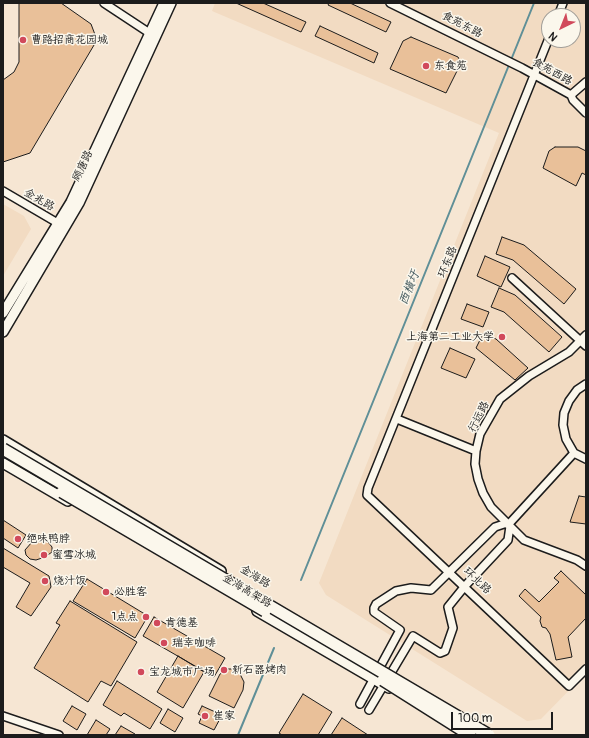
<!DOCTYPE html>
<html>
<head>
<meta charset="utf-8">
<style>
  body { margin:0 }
  #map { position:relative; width:589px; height:738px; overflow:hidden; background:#f6e6d3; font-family:Pangolin,sans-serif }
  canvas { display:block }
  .frame { position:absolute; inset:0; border:4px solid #1c1c1c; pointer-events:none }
  .north { position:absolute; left:541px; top:8px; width:40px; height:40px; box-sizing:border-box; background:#fbf7ec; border:1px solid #a29f99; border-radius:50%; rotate:223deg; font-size:11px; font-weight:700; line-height:16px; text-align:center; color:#1c1c1c }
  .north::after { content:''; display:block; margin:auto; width:14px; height:18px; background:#d1495b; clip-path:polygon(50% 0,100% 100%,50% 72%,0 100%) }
  .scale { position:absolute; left:451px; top:712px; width:102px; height:18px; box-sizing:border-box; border:2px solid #1c1c1c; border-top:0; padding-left:5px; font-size:12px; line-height:14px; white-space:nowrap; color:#1c1c1c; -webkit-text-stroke:3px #fbf7ec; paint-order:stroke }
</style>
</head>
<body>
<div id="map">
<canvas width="589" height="738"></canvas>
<div class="frame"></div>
<div class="north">N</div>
<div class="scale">100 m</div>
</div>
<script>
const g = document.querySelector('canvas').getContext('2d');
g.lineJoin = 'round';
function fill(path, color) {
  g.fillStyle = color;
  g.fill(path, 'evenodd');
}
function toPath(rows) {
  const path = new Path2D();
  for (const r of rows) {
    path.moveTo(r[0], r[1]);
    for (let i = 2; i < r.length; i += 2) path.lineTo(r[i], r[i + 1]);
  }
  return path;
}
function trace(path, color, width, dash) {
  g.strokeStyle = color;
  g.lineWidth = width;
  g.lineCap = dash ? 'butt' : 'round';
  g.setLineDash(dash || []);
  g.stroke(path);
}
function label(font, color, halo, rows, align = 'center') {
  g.font = font + ' Pangolin,"LXGW WenKai TC",sans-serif';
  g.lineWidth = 3;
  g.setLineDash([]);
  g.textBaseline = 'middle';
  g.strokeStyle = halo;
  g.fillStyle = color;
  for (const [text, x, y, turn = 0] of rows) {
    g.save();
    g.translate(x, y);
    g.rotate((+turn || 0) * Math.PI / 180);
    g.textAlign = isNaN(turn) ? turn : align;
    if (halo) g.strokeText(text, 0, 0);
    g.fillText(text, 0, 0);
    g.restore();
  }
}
fill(toPath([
  [215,3,586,3,586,673,541,719,527,721,326,595,319,583,499,133,212,11],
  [549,16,573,16,573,40,549,40],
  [3,204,24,216,31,229,3,276]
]), '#f2dbc2');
trace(toPath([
  [301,580,534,3],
  [238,735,274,648]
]), '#5f8f97', 2);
const building = toPath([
  [19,3,61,3,91,24,97,40,30,153,3,162,3,80,14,72,19,62,19,3],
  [236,3,263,3,306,22,301,32,236,3],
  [329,3,350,3,391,22,386,32,328,5,329,3],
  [320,26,378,53,374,63,315,36,320,26],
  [411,37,458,57,461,63,446,93,390,69,403,41,411,37],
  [555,147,578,147,586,151,586,175,582,173,576,186,543,168,549,151,555,147],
  [502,237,524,245,576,289,564,304,513,260,496,254,502,237],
  [485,256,510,267,501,287,477,276,485,256],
  [499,288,515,295,562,337,549,352,504,312,491,307,499,288],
  [467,304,489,312,483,327,461,319,467,304],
  [483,334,496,339,528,368,515,380,476,348,483,334],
  [450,348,475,359,466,378,441,368,450,348],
  [579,496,586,497,586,524,570,522,579,496],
  [3,520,26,535,18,548,3,538,3,520],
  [39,539,48,542,52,547,52,552,45,557,36,560,30,559,26,555,25,550,32,542,39,539],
  [3,548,49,576,51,587,31,616,16,607,30,583,3,567,3,548],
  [561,571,586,595,586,618,568,637,572,657,556,660,550,634,546,628,542,627,540,621,541,617,519,596,525,589,539,602,559,582,554,578,561,571],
  [87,579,148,616,135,638,73,601,87,579],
  [70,601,137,642,111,686,101,681,88,702,34,668,60,625,56,623,70,601],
  [154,617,225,658,214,677,143,636,154,617],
  [178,656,204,672,183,708,157,692,178,656],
  [228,669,233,669,240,674,244,682,243,690,234,708,209,696,220,674,228,669],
  [117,681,162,709,150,729,124,713,121,716,103,705,117,681],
  [303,694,332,712,318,735,282,735,279,733,303,694],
  [72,706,86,714,77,730,63,721,72,706],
  [202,706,222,715,214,730,199,723,202,716,198,714,202,706],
  [168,709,183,718,175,732,160,723,168,709],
  [342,718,368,735,331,735,342,718],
  [96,720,110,729,106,735,87,735,96,720],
  [121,726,135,734,134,735,115,735,121,726]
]);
fill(building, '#e9c099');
trace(building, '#1c1c1c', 1);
const minor = toPath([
  [104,3,154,36],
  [390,3,522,68,571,95,573,100,586,113],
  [558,16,563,3],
  [549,38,368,488,367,495,569,686,586,669],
  [571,95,586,82],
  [3,191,61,225],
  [512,278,586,346],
  [586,335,569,352,529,376,500,399,480,434,476,451,475,464,478,479,483,493,491,507,524,540,577,560,586,566],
  [397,419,476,451],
  [574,453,566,439,563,425,564,413,569,401,577,390,586,384],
  [508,525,574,453,586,459],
  [360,704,400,630,374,612,374,608,376,604,396,591,411,588,431,590,495,527,507,523],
  [369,710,413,636,440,653,445,651,453,628,448,607,465,586,508,540,510,526],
  [3,716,59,735]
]);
const major = toPath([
  [3,313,71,202,164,3],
  [3,332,79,203,171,3],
  [3,440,221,571],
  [3,463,68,501],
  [257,611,389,688]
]);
trace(minor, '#1c1c1c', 10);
trace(major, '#1c1c1c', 12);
trace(minor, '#fbf7ec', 7);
trace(major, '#fbf7ec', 9);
const highwayBridge = toPath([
  [3,449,489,735],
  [62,492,265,611],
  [383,680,470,735]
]);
trace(highwayBridge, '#1c1c1c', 14, []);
trace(highwayBridge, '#fbf7ec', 11);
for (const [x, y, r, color] of [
  [23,40,4,"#d1495b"],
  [426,66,4,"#d1495b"],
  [502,337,4,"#d1495b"],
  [18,539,4,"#d1495b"],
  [44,555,4,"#d1495b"],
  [45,581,4,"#d1495b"],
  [106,592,4,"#d1495b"],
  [146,617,4,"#d1495b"],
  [157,623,4,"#d1495b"],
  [164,643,4,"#d1495b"],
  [224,670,4,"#d1495b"],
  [141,672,4,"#d1495b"],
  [205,716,4,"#d1495b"]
]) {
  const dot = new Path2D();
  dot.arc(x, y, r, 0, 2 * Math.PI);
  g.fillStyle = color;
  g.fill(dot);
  trace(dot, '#fbf7ec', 1.5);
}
label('11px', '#1c1c1c', '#fbf7ec', [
  ["食苑东路",462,25,27],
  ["食苑西路",552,72,29],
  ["顾唐路",83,166,-65],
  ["金兆路",39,200,30],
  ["环东路",448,262,-68],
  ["行远路",479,417,-63],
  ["金海路",255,577,31],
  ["环北路",477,581,43],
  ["金海高架路",247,591,31]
]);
label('11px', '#1c1c1c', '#fbf7ec', [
  ["曹路招商花园城",31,40],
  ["东食苑",434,66],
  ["上海第二工业大学",494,337,"right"],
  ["绝味鸭脖",26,539],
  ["蜜雪冰城",52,555],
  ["烧汁饭",53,581],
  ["必胜客",114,592],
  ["1点点",138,617,"right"],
  ["肯德基",165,623],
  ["瑞幸咖啡",172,643],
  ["新石器烤肉",232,670],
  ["宝龙城市广场",149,672],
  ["崔家",213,716]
], 'left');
label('italic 12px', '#3e555a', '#fbf7ec', [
  ["西横圩",410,288,-68]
]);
</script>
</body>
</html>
